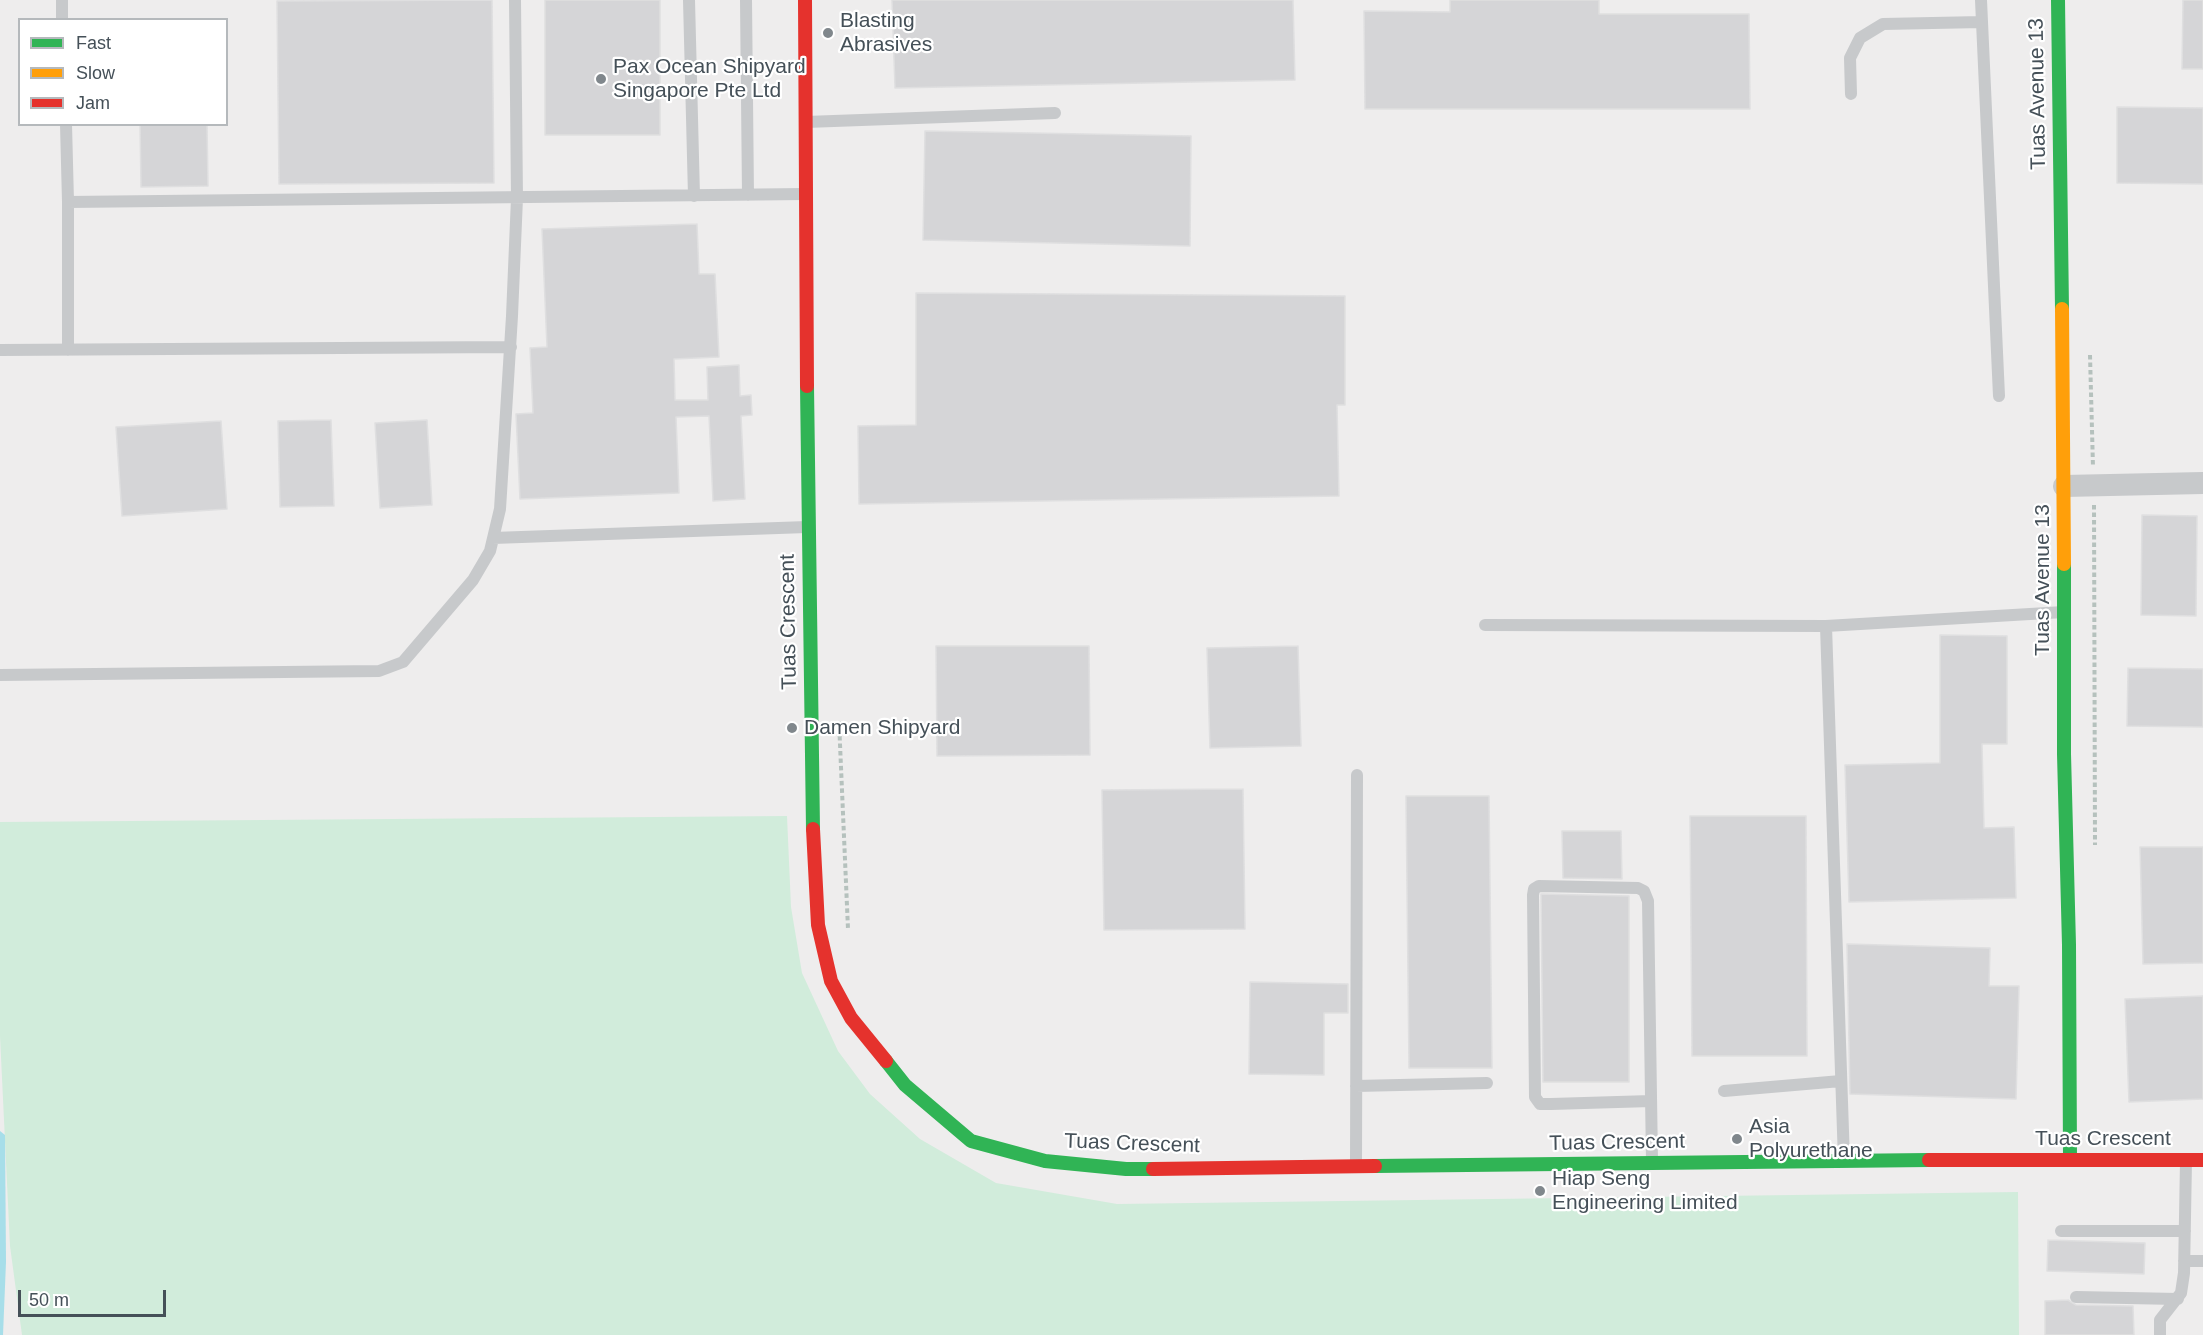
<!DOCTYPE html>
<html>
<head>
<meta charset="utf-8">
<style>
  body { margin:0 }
  #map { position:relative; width:2203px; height:1335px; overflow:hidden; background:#eeeded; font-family:Arial,sans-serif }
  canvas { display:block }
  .legend { position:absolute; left:18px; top:18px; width:210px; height:108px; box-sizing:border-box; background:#fff; border:2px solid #b5b9bc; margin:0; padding:8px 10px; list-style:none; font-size:18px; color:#455058 }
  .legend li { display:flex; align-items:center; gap:12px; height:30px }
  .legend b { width:30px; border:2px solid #b5b9bc }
  .scale { position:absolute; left:18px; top:1290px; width:148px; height:27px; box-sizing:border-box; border:3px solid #455058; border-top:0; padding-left:8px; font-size:18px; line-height:21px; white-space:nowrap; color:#455058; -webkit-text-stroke:4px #fff; paint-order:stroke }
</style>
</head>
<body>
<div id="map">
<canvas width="2203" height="1335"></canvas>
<ul class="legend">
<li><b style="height:8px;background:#30b455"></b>Fast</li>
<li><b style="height:8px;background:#ff9f0a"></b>Slow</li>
<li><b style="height:8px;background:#e5322d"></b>Jam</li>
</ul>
<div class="scale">50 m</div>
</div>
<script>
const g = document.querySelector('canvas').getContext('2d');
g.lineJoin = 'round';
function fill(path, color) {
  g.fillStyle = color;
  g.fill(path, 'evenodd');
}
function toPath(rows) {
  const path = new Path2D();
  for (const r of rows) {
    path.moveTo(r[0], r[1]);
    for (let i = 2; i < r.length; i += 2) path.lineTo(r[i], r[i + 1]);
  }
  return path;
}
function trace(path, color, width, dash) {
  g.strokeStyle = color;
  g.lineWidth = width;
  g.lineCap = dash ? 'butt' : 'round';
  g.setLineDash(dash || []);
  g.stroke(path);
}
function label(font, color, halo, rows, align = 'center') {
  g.font = font + ' Arial,sans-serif';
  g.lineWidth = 4.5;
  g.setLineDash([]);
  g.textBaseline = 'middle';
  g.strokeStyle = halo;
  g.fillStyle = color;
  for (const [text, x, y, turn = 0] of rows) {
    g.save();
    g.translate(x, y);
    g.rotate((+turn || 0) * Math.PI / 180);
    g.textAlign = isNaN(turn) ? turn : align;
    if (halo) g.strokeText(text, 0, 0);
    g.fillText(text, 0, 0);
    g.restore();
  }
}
fill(toPath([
  [787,816,791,907,802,973,838,1051,870,1094,920,1139,996,1183,1117,1204,2018,1192,2019,1335,22,1335,10,1246,0,1036,0,822]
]), '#d1ecdb');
fill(toPath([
  [0,1131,5,1135,6,1262,3,1335,0,1335]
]), '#a7dee9');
const building = toPath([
  [492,0,494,183,279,184,277,1,492,0],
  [545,0,660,0,660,135,545,135,545,0],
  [892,0,1293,0,1295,80,895,88,892,0],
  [1450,0,1599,0,1599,14,1749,14,1750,109,1365,109,1364,11,1450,12,1450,0],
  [2183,0,2203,0,2203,69,2182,69,2183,0],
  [2117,107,2203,108,2203,184,2117,183,2117,107],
  [140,124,207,124,208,186,141,187,140,124],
  [925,131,1191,136,1190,246,923,240,925,131],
  [697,224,699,274,715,274,719,357,674,359,675,400,708,400,707,367,739,365,740,396,751,395,752,415,741,416,745,499,713,501,709,416,676,417,679,493,520,499,516,414,533,413,530,348,547,347,542,229,697,224],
  [916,293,1345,296,1345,405,1337,405,1339,496,859,504,858,426,916,425,916,293],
  [331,420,334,506,280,507,278,421,331,420],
  [427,420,432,505,380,508,375,423,427,420],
  [221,421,227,509,122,516,116,427,221,421],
  [2142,515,2197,516,2196,616,2141,615,2142,515],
  [1940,635,2007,636,2007,744,1982,744,1984,828,2014,827,2016,898,1849,902,1845,765,1940,763,1940,635],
  [936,646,1089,646,1090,755,937,756,936,646],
  [1298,646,1301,746,1210,748,1207,648,1298,646],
  [2128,668,2203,669,2203,727,2127,726,2128,668],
  [1243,789,1245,929,1104,930,1102,790,1243,789],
  [1406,796,1489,796,1492,1068,1409,1068,1406,796],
  [1690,816,1806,816,1807,1056,1692,1056,1690,816],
  [1562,831,1621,831,1622,879,1563,878,1562,831],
  [2140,847,2203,847,2203,963,2143,964,2140,847],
  [1541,894,1629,896,1629,1082,1543,1082,1541,894],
  [1847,944,1990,948,1989,986,2019,986,2016,1099,1850,1094,1847,944],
  [1250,982,1348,984,1348,1013,1324,1013,1324,1075,1249,1074,1250,982],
  [2203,996,2203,1099,2129,1102,2125,999,2203,996],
  [2048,1240,2145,1243,2144,1274,2047,1271,2048,1240],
  [2068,1300,2076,1305,2133,1306,2134,1335,2045,1335,2045,1301,2068,1300]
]);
fill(building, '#d5d5d7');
trace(building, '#dfdfe0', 1.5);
trace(toPath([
  [2090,355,2093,467],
  [2094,505,2095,845],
  [839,721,848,929]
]), '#b5c1bd', 4, [4.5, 3]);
trace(toPath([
  [62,0,62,20],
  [689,0,694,196],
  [746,0,748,195],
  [1981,0,1999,396],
  [1851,94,1850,58,1860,38,1883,24,1982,22],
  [806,122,1055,113],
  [66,124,68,202,68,350],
  [68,202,805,194],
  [0,350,511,347],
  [493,538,807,527],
  [1485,625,1826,626,2064,612],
  [1826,626,1844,1161],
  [0,675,379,671,403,662,473,580,490,551,500,509,512,316,517,198,515,0],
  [1356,1086,1487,1083],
  [1724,1091,1841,1081],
  [1651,1101,1551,1104,1540,1104,1535,1097,1533,895,1534,889,1539,886,1638,888,1644,891,1648,901,1652,1161],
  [1356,1164,1357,775],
  [2061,1231,2185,1231],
  [2184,1261,2203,1261],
  [2076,1297,2178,1299],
  [2160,1335,2160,1320,2181,1293,2184,1273,2186,1161]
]), '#c7c9cb', 12);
trace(toPath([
  [2064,486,2203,483]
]), '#c7c9cb', 22);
trace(toPath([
  [2058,0,2062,309],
  [807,386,813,829],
  [2064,564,2064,754,2069,945,2070,1159],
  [886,1061,905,1085,971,1141,1045,1161,1126,1169,1153,1169],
  [1375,1166,1929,1160]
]), '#30b455', 14);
trace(toPath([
  [2062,309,2064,564]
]), '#ff9f0a', 14);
trace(toPath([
  [805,0,807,386],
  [813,829,818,925,831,981,851,1018,886,1061],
  [1929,1160,2203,1160],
  [1153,1169,1375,1166]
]), '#e5322d', 14);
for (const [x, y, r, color] of [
  [828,33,6,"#80878c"],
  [601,79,6,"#80878c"],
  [792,728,6,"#80878c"],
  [1737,1139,6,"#80878c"],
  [1540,1191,6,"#80878c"]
]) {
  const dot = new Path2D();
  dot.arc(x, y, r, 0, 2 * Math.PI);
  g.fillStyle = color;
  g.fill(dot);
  trace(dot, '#fff', 2);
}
label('21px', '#455058', '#fff', [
  ["Blasting",840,21],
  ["Abrasives",840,45],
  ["Pax Ocean Shipyard",613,67],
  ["Singapore Pte Ltd",613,91],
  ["Damen Shipyard",804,728],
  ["Asia",1749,1127],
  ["Polyurethane",1749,1151],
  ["Hiap Seng",1552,1179],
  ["Engineering Limited",1552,1203]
], 'left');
label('21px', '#455058', '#fff', [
  ["Tuas Avenue 13",2038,94,-91],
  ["Tuas Avenue 13",2043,580,-90],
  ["Tuas Crescent",789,622,-91],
  ["Tuas Crescent",2103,1139],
  ["Tuas Crescent",1617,1143,-1],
  ["Tuas Crescent",1132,1144,2]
]);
</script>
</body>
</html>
